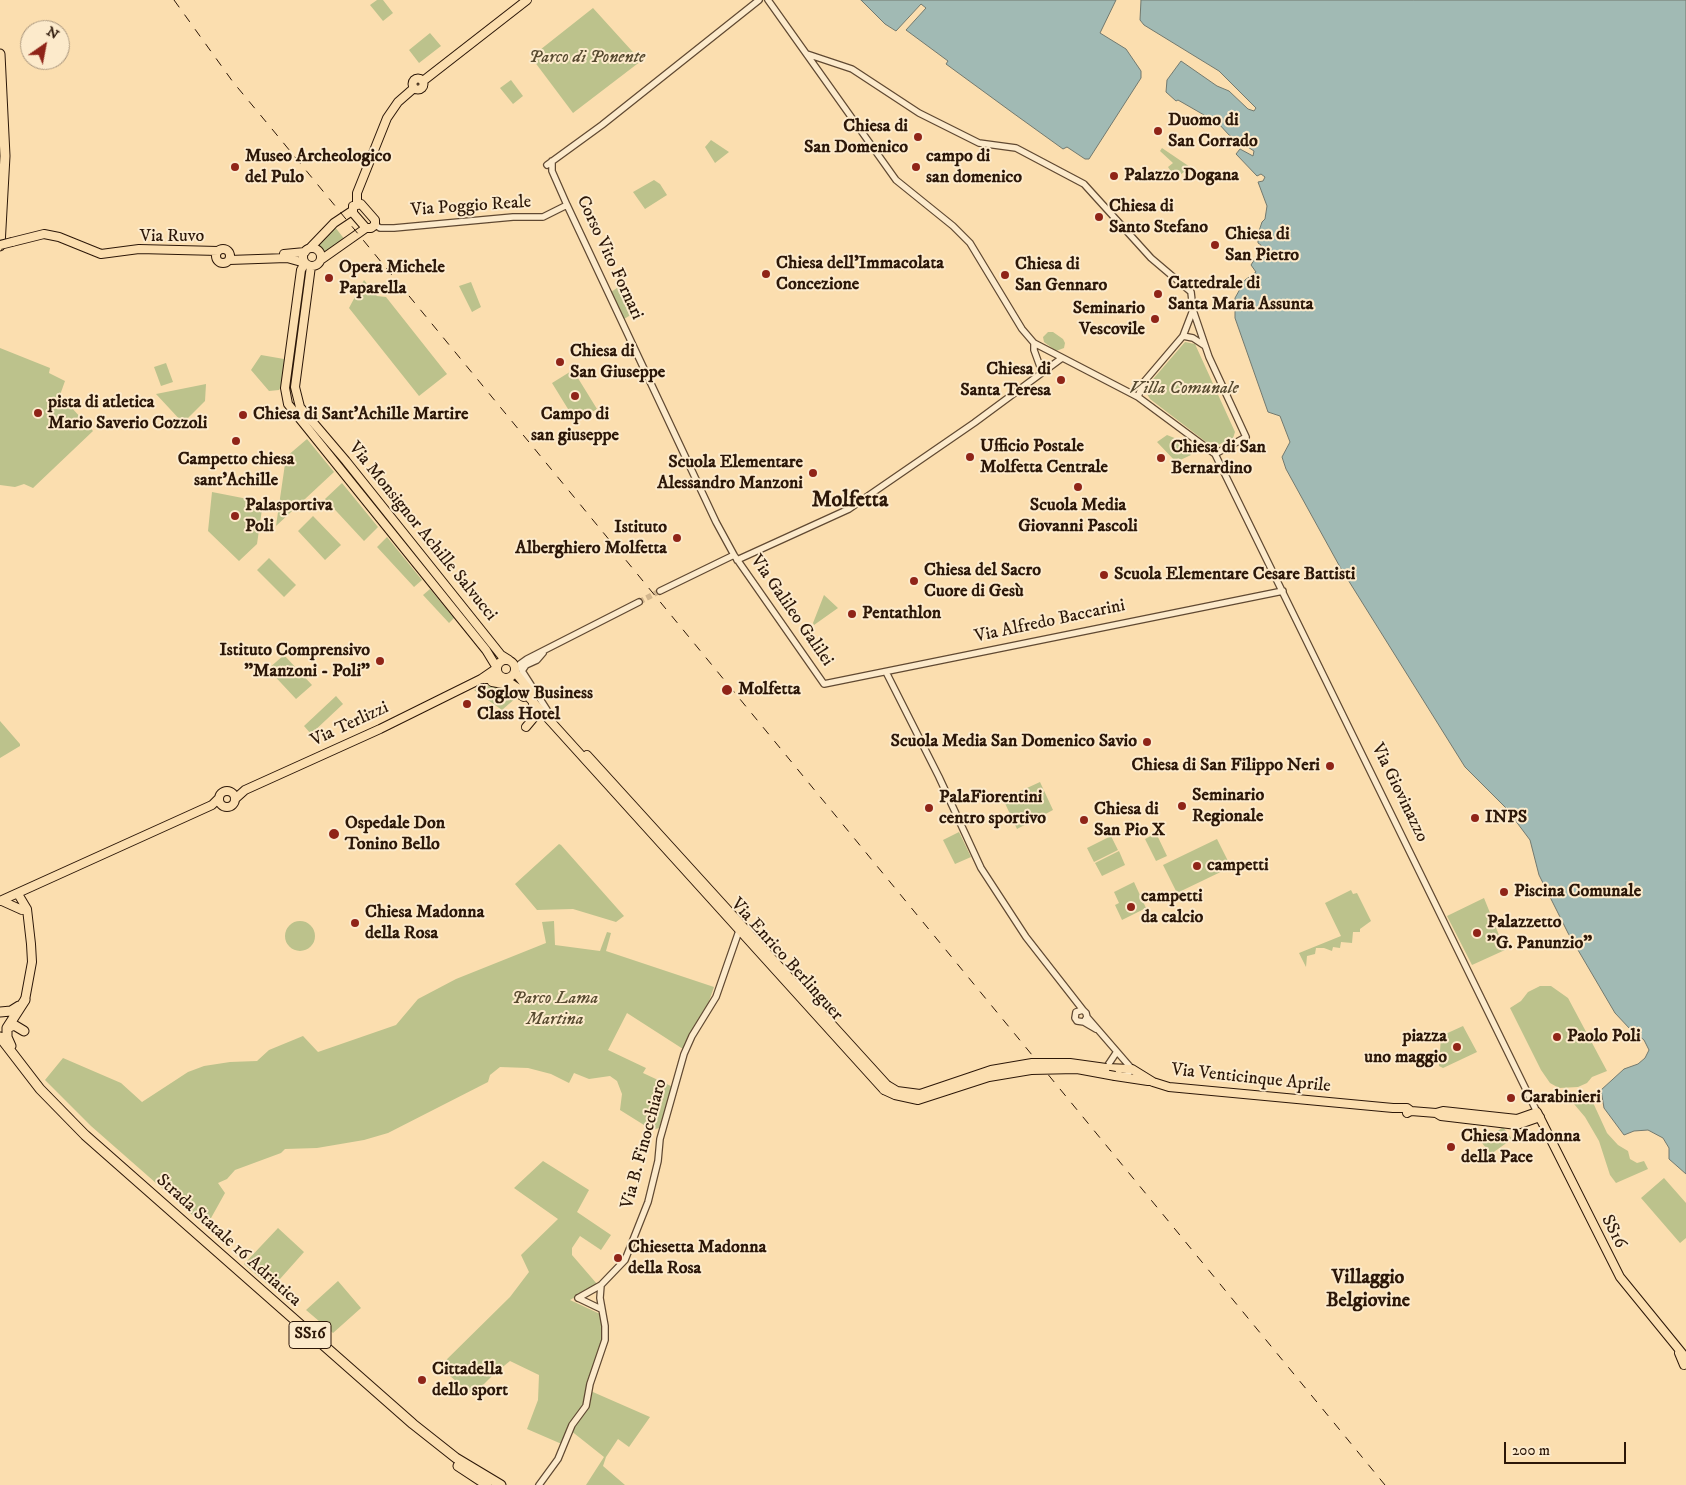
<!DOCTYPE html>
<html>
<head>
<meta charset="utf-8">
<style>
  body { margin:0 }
  #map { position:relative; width:1686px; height:1485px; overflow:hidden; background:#fbdeaf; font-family:"IM FELL DW Pica",serif }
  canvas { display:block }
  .north { position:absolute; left:20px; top:20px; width:50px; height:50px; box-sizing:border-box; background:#fceacb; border:1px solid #a9967d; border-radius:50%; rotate:33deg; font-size:14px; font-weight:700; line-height:20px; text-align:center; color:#2c1708 }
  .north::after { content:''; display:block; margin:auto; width:18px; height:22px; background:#8f2418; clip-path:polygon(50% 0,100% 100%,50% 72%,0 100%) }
  .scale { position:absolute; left:1504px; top:1442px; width:122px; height:22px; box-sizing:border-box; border:2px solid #2c1708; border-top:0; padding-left:6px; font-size:15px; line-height:18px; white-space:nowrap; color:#2c1708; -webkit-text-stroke:4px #fceacb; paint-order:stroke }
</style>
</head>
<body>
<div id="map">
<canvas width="1686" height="1485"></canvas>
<div class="north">N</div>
<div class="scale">200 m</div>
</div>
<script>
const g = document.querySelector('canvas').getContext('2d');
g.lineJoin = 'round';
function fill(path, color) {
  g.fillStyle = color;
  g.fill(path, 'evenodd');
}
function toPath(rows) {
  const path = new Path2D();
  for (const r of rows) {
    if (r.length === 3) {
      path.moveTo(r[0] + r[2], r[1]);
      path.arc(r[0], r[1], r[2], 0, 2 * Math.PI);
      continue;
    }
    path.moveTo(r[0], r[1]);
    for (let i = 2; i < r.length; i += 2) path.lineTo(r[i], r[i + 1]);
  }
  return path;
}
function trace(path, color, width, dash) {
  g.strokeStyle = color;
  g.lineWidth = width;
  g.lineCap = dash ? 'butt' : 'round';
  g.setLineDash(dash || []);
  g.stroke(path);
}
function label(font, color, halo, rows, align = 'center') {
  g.font = font + ' "IM FELL DW Pica",serif';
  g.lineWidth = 4;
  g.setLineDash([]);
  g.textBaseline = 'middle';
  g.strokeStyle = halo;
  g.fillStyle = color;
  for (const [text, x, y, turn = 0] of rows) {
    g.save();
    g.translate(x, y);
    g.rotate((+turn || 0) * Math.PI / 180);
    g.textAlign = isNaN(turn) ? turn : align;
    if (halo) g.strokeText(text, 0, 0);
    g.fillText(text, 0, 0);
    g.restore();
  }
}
fill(toPath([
  [377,0,383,0,393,13,383,21,370,5],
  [593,8,641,61,573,113,531,57],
  [430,33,441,46,419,63,409,50],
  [511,80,523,96,513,104,500,88],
  [711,140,729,152,715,163,705,147],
  [1162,148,1190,167,1189,169,1175,178,1168,167,1173,163,1160,151],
  [654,180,660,184,667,195,645,209,633,192],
  [335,227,345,240,325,254,317,245],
  [306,268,308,270,293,390,289,392],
  [364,280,377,296,386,297,447,374,419,396,349,308],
  [471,282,481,307,472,312,459,286],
  [617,288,634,313,624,319,611,292],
  [1048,332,1053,332,1063,339,1065,343,1064,348,1056,351,1044,342,1043,337],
  [1185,342,1195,344,1235,432,1233,438,1216,446,1210,445,1150,399,1147,394,1148,385],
  [0,348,50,368,49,373,65,381,60,395,93,431,33,488,24,484,15,487,0,485],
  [261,355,284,359,282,385,279,390,269,391,251,370],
  [166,363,173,382,161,386,154,367],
  [573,370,597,409,576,422,552,383],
  [206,384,205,401,183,423,156,394],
  [1167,435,1177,439,1191,455,1176,462,1157,442],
  [307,439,334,472,276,526,286,457],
  [342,483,378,527,364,541,325,499],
  [212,492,263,502,257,544,239,561,208,531],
  [313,516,341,545,325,560,298,531],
  [387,537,422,580,414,587,377,547],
  [269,558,296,585,284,597,257,570],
  [430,589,454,618,449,623,423,595],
  [824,595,838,608,814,625,813,623],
  [284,655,312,685,296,699,268,669],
  [493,684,517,697,502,710,474,690],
  [336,696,343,704,311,734,304,726],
  [0,721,20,744,20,746,0,758],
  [1040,782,1053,810,1017,829,1003,799],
  [959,832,971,857,955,864,943,840],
  [1156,833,1167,856,1156,861,1145,839],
  [1111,836,1118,850,1094,862,1087,848],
  [1217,839,1231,867,1177,893,1163,865],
  [559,844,561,845,624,916,616,922,573,909,537,910,515,884],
  [1119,851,1125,865,1102,876,1095,863],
  [1134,882,1139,893,1135,895,1139,893,1146,908,1122,920,1115,905,1119,903,1114,892],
  [1351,890,1353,894,1357,893,1371,921,1360,929,1360,932,1353,932,1352,943,1341,942,1340,948,1333,947,1332,951,1324,948,1316,948,1315,954,1307,956,1306,967,1299,953,1341,936,1325,903],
  [1484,898,1505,950,1472,965,1447,916],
  [300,936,15],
  [554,921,555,945,600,951,607,932,611,933,606,951,714,987,708,1004,694,1026,683,1049,627,1013,608,1050,646,1068,643,1073,673,1087,659,1128,652,1130,620,1110,622,1094,617,1081,610,1076,589,1079,574,1073,569,1083,551,1074,528,1068,500,1067,490,1075,488,1082,388,1133,364,1140,317,1148,285,1149,281,1153,235,1170,227,1179,218,1183,225,1193,206,1227,91,1126,45,1080,63,1058,121,1083,142,1102,188,1072,204,1066,230,1062,257,1061,269,1050,303,1036,318,1052,396,1025,418,999,456,979,546,943,542,922],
  [1540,986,1551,986,1568,998,1607,1071,1592,1077,1587,1083,1578,1087,1559,1088,1550,1083,1541,1070,1510,1008,1521,1001,1528,992],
  [1463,1026,1477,1052,1443,1068,1439,1066,1441,1036],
  [1590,1096,1607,1133,1618,1145,1628,1151,1630,1159,1637,1163,1644,1161,1648,1169,1616,1183,1610,1175,1599,1141,1585,1117,1574,1104],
  [1503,1127,1512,1139,1491,1154,1482,1143],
  [543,1161,589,1190,577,1212,611,1235,601,1250,580,1236,572,1248,572,1255,597,1284,570,1300,600,1314,602,1321,602,1341,586,1389,650,1417,629,1447,618,1439,606,1457,603,1466,625,1485,586,1485,604,1457,570,1430,564,1445,527,1429,538,1400,539,1375,510,1361,494,1374,473,1395,439,1367,510,1297,529,1272,521,1255,558,1219,514,1188],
  [1664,1178,1686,1203,1686,1238,1680,1243,1641,1198],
  [278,1228,304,1252,272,1288,244,1264],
  [338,1281,361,1308,333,1333,306,1310]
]), '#bcc28c');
const water = toPath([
  [861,0,1116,0,1100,33,1126,49,1141,71,1141,78,1089,159,1085,159,1067,147,1063,149,1013,113,946,64,948,61,906,30,926,8,921,4,896,31,885,24,861,0],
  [1141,0,1686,0,1686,1174,1669,1159,1669,1148,1663,1138,1648,1130,1634,1131,1624,1135,1604,1108,1601,1090,1624,1069,1638,1064,1645,1058,1649,1050,1644,1040,1630,1029,1615,1013,1568,933,1539,875,1530,840,1506,808,1465,767,1340,567,1286,469,1282,457,1290,442,1280,416,1268,412,1235,318,1235,298,1245,280,1256,272,1251,265,1261,249,1261,245,1258,243,1258,234,1262,222,1265,219,1267,206,1258,182,1263,181,1265,177,1261,174,1257,176,1236,154,1240,149,1253,156,1254,151,1229,135,1218,123,1178,100,1176,101,1166,92,1167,80,1181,61,1217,86,1229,91,1248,109,1254,111,1256,108,1219,71,1144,25,1140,20,1141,0]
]);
fill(water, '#a1bab4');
trace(water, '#72796f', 1);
trace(toPath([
  [639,602,660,591]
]), '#d2b68e', 5.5, [5.5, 3]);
const minor = toPath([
  [768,0,896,180,953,226,970,243,1022,329,1034,343,1138,397,1215,454,1246,437,1209,357,1193,310,1191,292,1151,258,1084,184,1016,148,979,143,919,113,852,69,807,54],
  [552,161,552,171,567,205,716,522,734,555,824,684,1283,591],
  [547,165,602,125,759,0],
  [375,225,380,228,394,228,513,217,543,217,567,205],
  [1183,336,1193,338,1205,346],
  [1034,343,1034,350,1042,372],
  [1138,397,1143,383,1183,336,1193,310],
  [1215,454,1537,1112],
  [737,560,849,509,974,423,1062,358],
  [660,591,734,555],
  [543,653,537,660,526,665,522,671,549,713],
  [515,672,520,664,527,659,639,602],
  [886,672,939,777,981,868,1026,937,1083,1010],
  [1087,1017,1132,1069,1127,1075,1122,1076],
  [1084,1022,1087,1017,1086,1013,1083,1010,1076,1012,1075,1018,1077,1021,1084,1022,1096,1029],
  [1106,1068,1116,1053],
  [578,1298,601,1285,625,1260,648,1202,658,1161,660,1139,684,1054,692,1036,716,997,740,928],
  [578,1298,601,1309],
  [539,1485,558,1459,572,1425,586,1406,590,1384,605,1340,605,1326,600,1298,601,1285]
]);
const major = toPath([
  [418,84,5.5],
  [423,81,527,0],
  [357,204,357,193,387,118,398,102,414,88],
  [361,204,375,220,375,225,371,228,366,228,353,213,353,206,361,204],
  [12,242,44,234,59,237,101,254,139,249,218,251],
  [310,248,334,223,352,211],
  [312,257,9],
  [223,256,7],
  [284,254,305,252],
  [322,259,366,228],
  [229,260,287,258,305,263],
  [311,266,295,387,300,407,346,461,501,655,509,660],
  [506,669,9],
  [515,672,533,695],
  [483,679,503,678,525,693,884,1090],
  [492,682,503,684,524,697],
  [526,727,536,715,533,704],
  [587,755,887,1085],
  [227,799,8],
  [235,799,245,790,380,729,481,679,497,668,486,650,288,404,285,388,301,270,305,263],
  [18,894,27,909,31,944,32,962,25,1000],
  [0,901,212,805,218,799],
  [2,901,22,910],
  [1106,1068,1132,1069,1153,1082,1169,1087,1393,1108,1407,1108,1411,1111],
  [1115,1076,1148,1081],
  [1407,1113,1411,1111,1436,1113,1441,1116,1517,1125,1540,1117],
  [1436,1113,1443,1111,1517,1119,1537,1112,1620,1277,1686,1358],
  [1679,1353,1684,1365]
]);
const highway = toPath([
  [0,54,5,156,0,246],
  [0,1012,11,1011,19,1006],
  [7,1028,14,1025,24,1031],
  [0,1037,40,1089,85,1135,413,1424,456,1458,501,1485],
  [11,1046,7,1037,7,1028,25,1000],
  [458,1466,487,1485]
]);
trace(minor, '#604932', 8);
trace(major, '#2c1708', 10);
trace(highway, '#2c1708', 11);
trace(minor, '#fceacb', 5.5);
trace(major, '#fbdeaf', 8);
trace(highway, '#fbdeaf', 9);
trace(toPath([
  [174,0,233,82,272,129,1385,1485]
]), '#2c1708', 1, [9, 9]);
const majorBridge = toPath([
  [0,245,12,242],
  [887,1085,897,1091,920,1094,991,1070,1032,1063,1070,1063,1106,1068],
  [884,1090,895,1095,918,1100,989,1077,1031,1070,1077,1069,1115,1076]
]);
trace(majorBridge, '#2c1708', 10, []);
trace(majorBridge, '#fbdeaf', 8);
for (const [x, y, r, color] of [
  [1158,131,5,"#8f2418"],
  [918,137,5,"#8f2418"],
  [235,167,5,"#8f2418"],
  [916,167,5,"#8f2418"],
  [1114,176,5,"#8f2418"],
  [1099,217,5,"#8f2418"],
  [1215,245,5,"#8f2418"],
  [766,274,5,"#8f2418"],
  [1005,275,5,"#8f2418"],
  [329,278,5,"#8f2418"],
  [1158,294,5,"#8f2418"],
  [1155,319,5,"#8f2418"],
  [560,362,5,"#8f2418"],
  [1061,380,5,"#8f2418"],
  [575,396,5,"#8f2418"],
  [38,413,5,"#8f2418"],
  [243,415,5,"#8f2418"],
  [236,441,5,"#8f2418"],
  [970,457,5,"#8f2418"],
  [1161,458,5,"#8f2418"],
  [813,473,5,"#8f2418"],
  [1078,487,5,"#8f2418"],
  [235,516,5,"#8f2418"],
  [677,538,5,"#8f2418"],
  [1104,575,5,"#8f2418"],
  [914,581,5,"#8f2418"],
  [852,614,5,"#8f2418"],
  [380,661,5,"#8f2418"],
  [727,690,6,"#8f2418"],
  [467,704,5,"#8f2418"],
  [1147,742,5,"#8f2418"],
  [1330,766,5,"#8f2418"],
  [1182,806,5,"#8f2418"],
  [929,808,5,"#8f2418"],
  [1475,818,5,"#8f2418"],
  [1084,820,5,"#8f2418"],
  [334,834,6,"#8f2418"],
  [1197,866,5,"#8f2418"],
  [1504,892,5,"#8f2418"],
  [1131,907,5,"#8f2418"],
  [355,923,5,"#8f2418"],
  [1477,933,5,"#8f2418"],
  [1557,1037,5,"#8f2418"],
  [1457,1047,5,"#8f2418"],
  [1511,1098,5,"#8f2418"],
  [1451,1147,5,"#8f2418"],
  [618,1258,5,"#8f2418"],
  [422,1380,5,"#8f2418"]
]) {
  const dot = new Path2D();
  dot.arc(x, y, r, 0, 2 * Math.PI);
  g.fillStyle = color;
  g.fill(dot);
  trace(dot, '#fceacb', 2);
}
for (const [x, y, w] of [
  [310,1335,42]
]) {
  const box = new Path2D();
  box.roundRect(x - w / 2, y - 13.5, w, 27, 4);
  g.fillStyle = '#fceacb';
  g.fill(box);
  trace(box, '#2c1708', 1);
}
label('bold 16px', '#2c1708', null, [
  ["SS16",310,1335]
]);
label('italic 18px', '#574a30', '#fceacb', [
  ["Parco di Ponente",587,58],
  ["Villa Comunale",1184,389],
  ["Parco Lama",555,999],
  ["Martina",555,1020]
]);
label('bold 18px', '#2c1708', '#fceacb', [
  ["Duomo di",1168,121],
  ["San Corrado",1168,142],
  ["Chiesa di",908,127,"right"],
  ["San Domenico",908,148,"right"],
  ["Museo Archeologico",245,157],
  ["del Pulo",245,178],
  ["campo di",926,157],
  ["san domenico",926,178],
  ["Palazzo Dogana",1124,176],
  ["Chiesa di",1109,207],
  ["Santo Stefano",1109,228],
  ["Chiesa di",1225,235],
  ["San Pietro",1225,256],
  ["Chiesa dell'Immacolata",776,264],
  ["Concezione",776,285],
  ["Chiesa di",1015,265],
  ["San Gennaro",1015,286],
  ["Opera Michele",339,268],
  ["Paparella",339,289],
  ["Cattedrale di",1168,284],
  ["Santa Maria Assunta",1168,305],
  ["Seminario",1145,309,"right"],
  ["Vescovile",1145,330,"right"],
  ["Chiesa di",570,352],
  ["San Giuseppe",570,373],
  ["Chiesa di",1051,370,"right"],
  ["Santa Teresa",1051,391,"right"],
  ["pista di atletica",48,403],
  ["Mario Saverio Cozzoli",48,424],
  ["Chiesa di Sant'Achille Martire",253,415],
  ["Campo di",575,415,"center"],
  ["san giuseppe",575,436,"center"],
  ["Ufficio Postale",980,447],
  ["Molfetta Centrale",980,468],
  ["Chiesa di San",1171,448],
  ["Bernardino",1171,469],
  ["Campetto chiesa",236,460,"center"],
  ["sant'Achille",236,481,"center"],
  ["Scuola Elementare",803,463,"right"],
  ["Alessandro Manzoni",803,484,"right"],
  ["Palasportiva",245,506],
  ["Poli",245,527],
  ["Scuola Media",1078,506,"center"],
  ["Giovanni Pascoli",1078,527,"center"],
  ["Istituto",667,528,"right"],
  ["Alberghiero Molfetta",667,549,"right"],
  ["Chiesa del Sacro",924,571],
  ["Cuore di Gesù",924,592],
  ["Scuola Elementare Cesare Battisti",1114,575],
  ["Pentathlon",862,614],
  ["Istituto Comprensivo",370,651,"right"],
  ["\"Manzoni - Poli\"",370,672,"right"],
  ["Molfetta",738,690],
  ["Soglow Business",477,694],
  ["Class Hotel",477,715],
  ["Scuola Media San Domenico Savio",1137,742,"right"],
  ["Chiesa di San Filippo Neri",1320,766,"right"],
  ["Seminario",1192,796],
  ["Regionale",1192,817],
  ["PalaFiorentini",939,798],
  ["centro sportivo",939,819],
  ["Chiesa di",1094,810],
  ["San Pio X",1094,831],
  ["INPS",1485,818],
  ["Ospedale Don",345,824],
  ["Tonino Bello",345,845],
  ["campetti",1207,866],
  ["Piscina Comunale",1514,892],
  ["campetti",1141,897],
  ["da calcio",1141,918],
  ["Chiesa Madonna",365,913],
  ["della Rosa",365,934],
  ["Palazzetto",1487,923],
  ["\"G. Panunzio\"",1487,944],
  ["piazza",1447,1037,"right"],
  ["uno maggio",1447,1058,"right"],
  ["Paolo Poli",1567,1037],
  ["Carabinieri",1521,1098],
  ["Chiesa Madonna",1461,1137],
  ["della Pace",1461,1158],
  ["Chiesetta Madonna",628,1248],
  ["della Rosa",628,1269],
  ["Cittadella",432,1370],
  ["dello sport",432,1391]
], 'left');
label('18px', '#2c1708', '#fceacb', [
  ["Via Poggio Reale",471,207,-4],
  ["Via Ruvo",172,237],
  ["Corso Vito Fornari",609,258,65],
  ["Via Monsignor Achille Salvucci",422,532,51],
  ["Via Galileo Galilei",791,611,55],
  ["Via Alfredo Baccarini",1050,622,-12],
  ["Via Terlizzi",350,725,-25],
  ["Via Giovinazzo",1399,793,64],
  ["Via Enrico Berlinguer",786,960,48],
  ["Via Venticinque Aprile",1251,1079,6],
  ["Via B. Finocchiaro",645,1144,-75],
  ["SS16",1613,1232,63],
  ["Strada Statale 16 Adriatica",228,1241,42]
]);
label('bold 20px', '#2c1708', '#fceacb', [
  ["Villaggio",1368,1279],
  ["Belgiovine",1368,1302]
]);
label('bold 22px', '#2c1708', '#fceacb', [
  ["Molfetta",850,501]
]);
</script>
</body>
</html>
